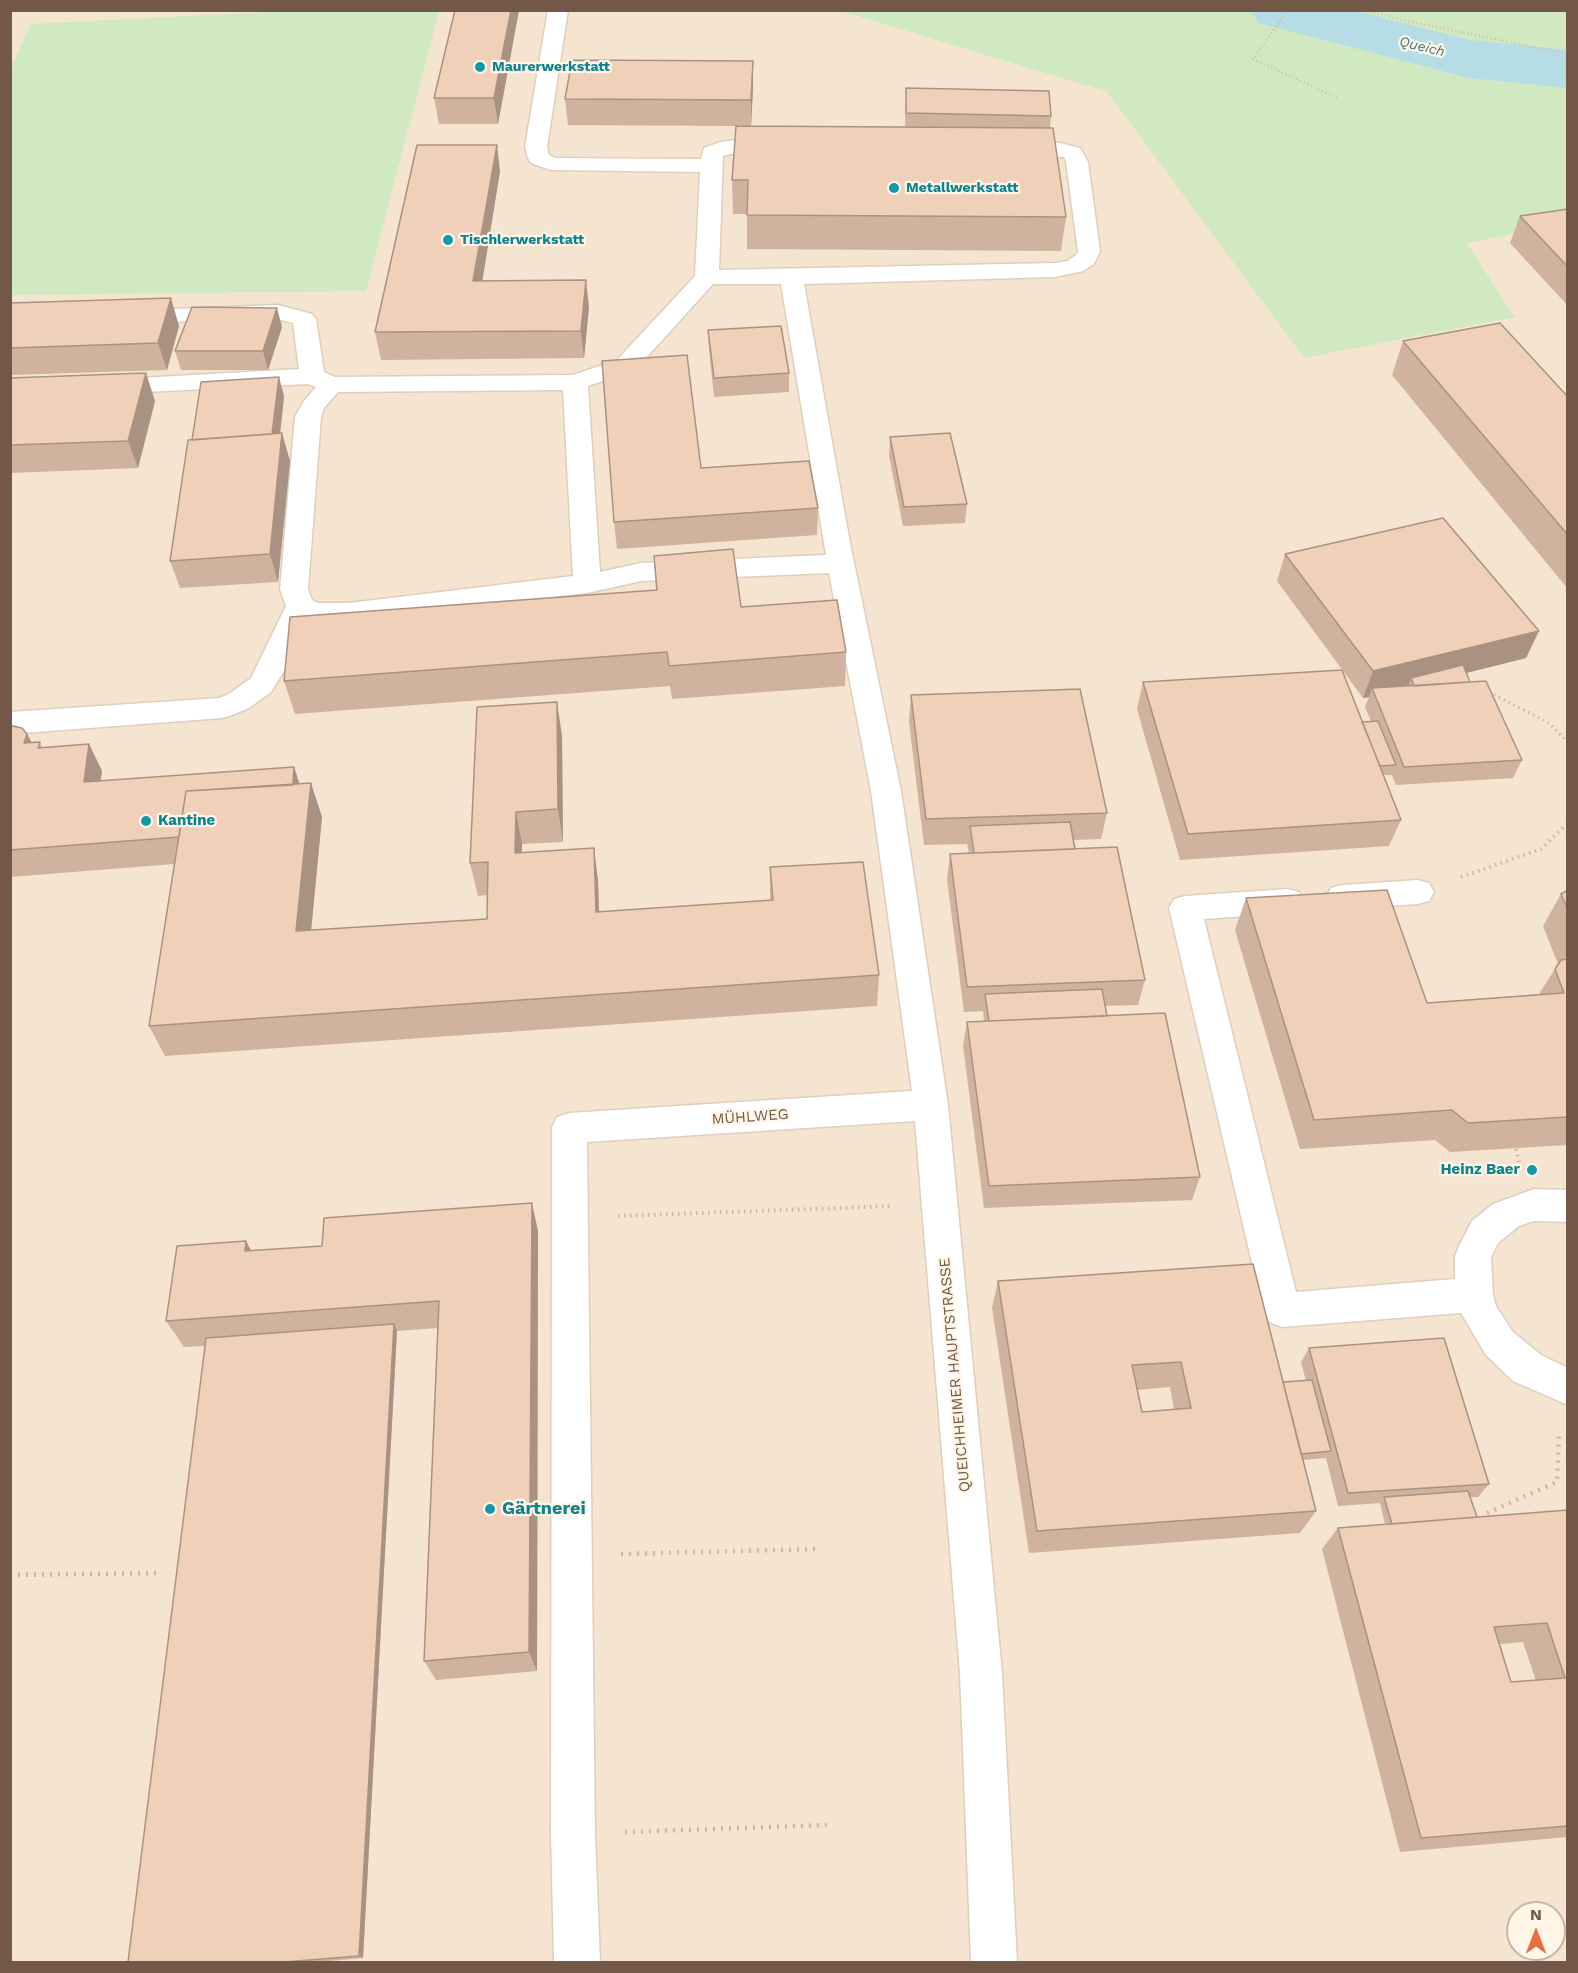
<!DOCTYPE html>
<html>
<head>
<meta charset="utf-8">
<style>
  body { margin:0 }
  #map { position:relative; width:1578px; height:1973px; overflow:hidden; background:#fcf2e1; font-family:"Work Sans",sans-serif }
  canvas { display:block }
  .frame { position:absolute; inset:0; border:12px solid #735848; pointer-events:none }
  .north { position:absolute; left:1506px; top:1901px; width:60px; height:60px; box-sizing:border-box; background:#fff6e7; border:2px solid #c7b7a7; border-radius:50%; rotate:0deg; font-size:16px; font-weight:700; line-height:24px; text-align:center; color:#735848 }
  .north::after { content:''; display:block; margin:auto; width:21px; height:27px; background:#e66d46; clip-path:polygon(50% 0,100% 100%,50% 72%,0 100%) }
</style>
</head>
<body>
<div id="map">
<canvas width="1578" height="1973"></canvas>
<div class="frame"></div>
<div class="north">N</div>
</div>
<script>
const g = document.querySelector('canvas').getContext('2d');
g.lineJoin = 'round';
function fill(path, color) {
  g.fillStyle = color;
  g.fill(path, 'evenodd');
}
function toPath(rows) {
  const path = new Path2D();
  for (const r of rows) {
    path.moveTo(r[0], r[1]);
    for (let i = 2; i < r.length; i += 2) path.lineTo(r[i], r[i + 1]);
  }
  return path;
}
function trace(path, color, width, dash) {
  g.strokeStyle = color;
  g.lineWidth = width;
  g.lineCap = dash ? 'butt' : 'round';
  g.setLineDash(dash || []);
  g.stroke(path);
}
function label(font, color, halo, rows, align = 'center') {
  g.font = font + ' "Work Sans",sans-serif';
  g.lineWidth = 4.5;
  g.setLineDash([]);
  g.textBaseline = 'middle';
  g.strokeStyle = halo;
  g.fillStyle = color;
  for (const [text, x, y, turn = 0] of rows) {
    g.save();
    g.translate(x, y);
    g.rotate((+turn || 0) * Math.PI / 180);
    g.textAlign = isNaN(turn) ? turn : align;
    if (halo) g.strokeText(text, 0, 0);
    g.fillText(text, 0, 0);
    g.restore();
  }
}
fill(toPath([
  [11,11,839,11,1107,92,1304,358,1515,316,1467,243,1567,224,1567,1962,11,1962],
  [1518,1913,1554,1913,1554,1949,1518,1949]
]), '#f4e4d0');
fill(toPath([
  [289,11,439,11,366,291,11,295,11,69,31,24],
  [840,11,1567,11,1567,224,1467,243,1515,317,1304,358,1107,92]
]), '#d0e9c0');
fill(toPath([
  [1250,10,1353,10,1470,40,1568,50,1568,88,1469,78,1259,23,1250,10]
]), '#b6dde5');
const minor = toPath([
  [548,10,568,10,547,147,549,155,555,158,701,159,704,148,720,142,743,139,780,139,788,140,791,145,788,150,780,151,743,151,723,156,719,270,1055,263,1068,261,1076,255,1078,251,1066,162,1064,157,1011,154,1003,153,1000,148,1003,143,1011,142,1060,143,1080,148,1088,162,1100,251,1094,264,1083,271,1055,277,804,284,850,543,901,791,948,1105,1002,1673,1017,1962,971,1962,960,1673,915,1121,587,1142,595,1833,600,1962,554,1962,551,1833,552,1128,557,1117,569,1113,912,1091,871,791,829,573,641,581,587,593,349,621,308,619,284,671,271,692,249,708,232,715,222,718,10,734,10,712,219,698,229,694,251,678,286,606,280,589,295,417,304,401,316,387,308,384,105,394,96,392,93,387,96,382,105,380,299,369,293,323,277,319,131,323,123,321,119,316,123,311,278,305,312,314,316,319,324,372,335,377,573,375,617,360,695,276,700,172,551,170,531,163,528,158,525,147,548,10],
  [713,284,781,284,826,555,641,563,600,572,588,386,635,370,713,284],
  [563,390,573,576,349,603,318,603,312,600,308,589,321,417,324,408,338,392,563,390],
  [1418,880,1429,883,1434,892,1429,901,1418,904,1342,909,1331,906,1326,897,1331,888,1342,885,1418,880],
  [1288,889,1299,892,1304,901,1299,910,1288,913,1204,919,1296,1292,1455,1279,1455,1256,1460,1244,1472,1221,1493,1204,1534,1189,1568,1190,1568,1222,1534,1221,1519,1226,1498,1243,1491,1257,1493,1295,1496,1306,1512,1331,1541,1355,1568,1368,1568,1405,1513,1381,1486,1355,1461,1313,1282,1327,1269,1322,1263,1310,1169,908,1174,899,1185,896,1288,889]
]);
trace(minor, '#e0cebd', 3);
trace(toPath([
  [1288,10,1253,59,1337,98],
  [1366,10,1402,20,1568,54]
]), '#d6b49c', 2, [1, 3]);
trace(toPath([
  [1489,692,1549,723,1568,743]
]), '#d6b49c', 3, [1.5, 4]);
trace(toPath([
  [1461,877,1541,849,1568,823],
  [1516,1149,1519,1162],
  [618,1216,893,1206]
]), '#d6b49c', 4, [1.5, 4.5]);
trace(toPath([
  [1487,1513,1557,1482,1559,1434],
  [621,1554,817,1549],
  [10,1575,159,1573],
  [625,1832,827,1825]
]), '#d6b49c', 4.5, [2, 6]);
fill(minor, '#fff');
fill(toPath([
  [455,10,519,10,498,124,439,124,434,98],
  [753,61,753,88,751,126,905,127,906,88,1051,116,1050,128,1066,217,1061,251,747,249,747,214,733,214,732,180,736,126,568,125,565,99],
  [500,171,482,281,589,307,584,358,381,360,375,332],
  [1568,209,1568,306,1510,243,1520,216],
  [10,303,179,326,167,370,10,375],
  [282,327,268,370,181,370,175,351],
  [708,330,789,373,789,392,714,397,709,349],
  [1403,341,1568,397,1568,589,1392,375],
  [10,378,155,401,138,468,10,473],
  [284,396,280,433,290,461,278,582,180,588,170,561],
  [890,437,967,504,965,523,903,526,889,456],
  [701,468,818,508,817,535,617,549,614,522],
  [1285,554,1526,658,1466,673,1470,682,1522,760,1513,778,1396,785,1392,775,1383,775,1401,820,1389,846,1180,860,1137,709,1143,682,1362,722,1371,721,1365,707,1369,697,1363,698,1277,581],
  [654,556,741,607,846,652,845,686,672,699,670,686,295,714,284,681,656,590],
  [911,695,1107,813,1101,839,1073,840,1075,849,1145,980,1138,1005,1106,1006,1107,1016,1200,1177,1192,1200,984,1208,963,1046,967,1022,984,1021,983,1011,964,1012,947,879,950,854,969,853,967,844,924,845,909,722],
  [10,727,27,734,32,743,40,742,42,748,89,744,102,771,100,781,294,767,299,784,322,817,311,930,487,919,488,895,478,896,470,863,562,736,563,842,522,844,522,853,594,848,598,881,599,912,770,900,770,867,879,975,877,1006,165,1056,149,1026,174,864,10,877],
  [1568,890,1568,1145,1450,1152,1435,1140,1300,1149,1235,930,1246,898,1427,1003,1539,994,1558,964,1543,926,1561,894],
  [538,1231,537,1671,436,1680,424,1661,438,1328,397,1331,363,1958,319,1962,128,1962,205,1346,184,1347,166,1321,246,1241,251,1251],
  [998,1281,1283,1382,1306,1381,1301,1362,1309,1348,1489,1484,1478,1497,1470,1497,1477,1517,1568,1510,1568,1837,1400,1852,1322,1549,1338,1528,1385,1524,1380,1503,1338,1506,1326,1458,1303,1460,1316,1511,1300,1533,1029,1553,992,1308],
  [1170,1387,1174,1409,1142,1412,1137,1390],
  [1523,1642,1536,1681,1511,1682,1500,1644]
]), '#cfb39f');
fill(toPath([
  [511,10,519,10,498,124,494,98],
  [753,61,753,88,751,127,751,100],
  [497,145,500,171,478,308,473,281],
  [586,280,589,307,584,358,581,331],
  [171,298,179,326,167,370,158,343],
  [277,308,282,327,268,370,263,351],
  [146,373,155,401,138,468,128,441],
  [279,377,284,396,277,462,271,443],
  [282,433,290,461,278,582,270,554],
  [1539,631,1526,658,1414,686,1411,678,1408,687,1372,688,1369,697,1363,698,1373,671],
  [557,702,562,736,563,842,558,809],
  [27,734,41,760,24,743],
  [89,744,102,771,97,808,84,782],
  [294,767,303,794,293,792],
  [311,783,322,817,308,963,296,931],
  [516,812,522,844,522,886,515,853],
  [594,848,598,881,600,944,596,912],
  [532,1203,538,1231,537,1671,529,1652],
  [246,1241,261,1269,245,1251],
  [394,1324,397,1331,363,1958,359,1956]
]), '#a99282');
const building = toPath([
  [455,10,511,10,494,98,434,98,455,10],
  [572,60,753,61,751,100,565,99,572,60],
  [906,88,1049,91,1051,116,906,113,906,88],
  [736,126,1053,128,1066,217,747,215,748,180,732,180,736,126],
  [417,145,497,145,473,281,586,280,581,331,375,332,417,145],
  [1568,209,1568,267,1520,216,1568,209],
  [171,298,158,343,10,348,10,303,171,298],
  [192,307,277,308,263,351,175,351,192,307],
  [1500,323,1568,397,1568,535,1403,341,1500,323],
  [781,326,789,373,714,378,708,330,781,326],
  [687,355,701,468,809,461,818,508,614,522,602,361,687,355],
  [146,373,128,441,10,445,10,378,146,373],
  [279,377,272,434,192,440,201,382,279,377],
  [282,433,270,554,170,561,188,440,282,433],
  [950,433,967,504,904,507,890,437,950,433],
  [1443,518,1539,631,1373,671,1285,554,1443,518],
  [733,549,741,607,837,600,846,652,669,666,667,652,284,681,290,617,657,590,654,556,733,549],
  [1463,665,1470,682,1414,686,1411,678,1463,665],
  [1342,670,1401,820,1188,834,1143,682,1342,670],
  [1486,681,1522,760,1404,767,1372,688,1486,681],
  [1080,689,1107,813,926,819,911,695,1080,689],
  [557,702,558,809,516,812,515,853,594,848,596,912,773,900,770,867,863,862,879,975,149,1026,186,791,311,783,296,931,487,919,488,862,470,863,477,707,557,702],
  [1378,721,1396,765,1380,766,1362,722,1378,721],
  [13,726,22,728,27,734,24,743,40,742,38,748,89,744,84,782,294,767,293,785,186,791,179,837,10,850,10,727,13,726],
  [1070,822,1075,849,974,853,970,826,1070,822],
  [1117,847,1145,980,967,987,950,854,1117,847],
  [1387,890,1427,1003,1564,993,1555,969,1561,960,1568,959,1568,1117,1468,1123,1452,1110,1314,1120,1246,898,1387,890],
  [1568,890,1568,910,1561,894,1568,890],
  [1102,989,1107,1016,989,1021,985,994,1102,989],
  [1165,1013,1200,1177,989,1186,967,1022,1165,1013],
  [532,1203,529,1652,424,1661,439,1301,166,1321,177,1246,246,1241,245,1251,322,1246,324,1218,532,1203],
  [1253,1264,1316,1511,1037,1531,998,1281,1253,1264],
  [1181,1362,1191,1408,1142,1412,1132,1365,1181,1362],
  [394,1324,359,1956,284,1962,128,1962,206,1338,394,1324],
  [1444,1338,1489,1484,1348,1493,1309,1348,1444,1338],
  [1312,1380,1331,1451,1301,1454,1283,1382,1312,1380],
  [1468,1491,1477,1517,1392,1524,1384,1497,1468,1491],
  [1568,1510,1568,1826,1421,1838,1338,1528,1568,1510],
  [1547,1623,1565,1678,1511,1682,1494,1627,1547,1623]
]);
fill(building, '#f1d0b9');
trace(building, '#a99282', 1.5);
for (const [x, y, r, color] of [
  [480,67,6,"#0f9aa8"],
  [894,188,6,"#0f9aa8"],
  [448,240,6,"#0f9aa8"],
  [146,821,6,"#0f9aa8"],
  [1532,1170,6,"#0f9aa8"],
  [490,1509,6,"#0f9aa8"]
]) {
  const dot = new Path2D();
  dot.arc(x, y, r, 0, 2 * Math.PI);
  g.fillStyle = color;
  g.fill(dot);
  trace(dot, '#fff6e7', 2);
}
label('italic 14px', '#3f7480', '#fff6e7', [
  ["Queich",1422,47,14]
]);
label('bold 14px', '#0d838f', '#fff6e7', [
  ["Maurerwerkstatt",492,67],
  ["Metallwerkstatt",906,188],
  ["Tischlerwerkstatt",460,240]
], 'left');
label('bold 15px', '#0d838f', '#fff6e7', [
  ["Kantine",158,821],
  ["Heinz Baer",1520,1170,"right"]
], 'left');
label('15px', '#735848', '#fff6e7', [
  ["MÜHLWEG",750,1117,-4],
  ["QUEICHHEIMER HAUPTSTRASSE",955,1375,-95]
]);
label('bold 18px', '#0d838f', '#fff6e7', [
  ["Gärtnerei",502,1509]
], 'left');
</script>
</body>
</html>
